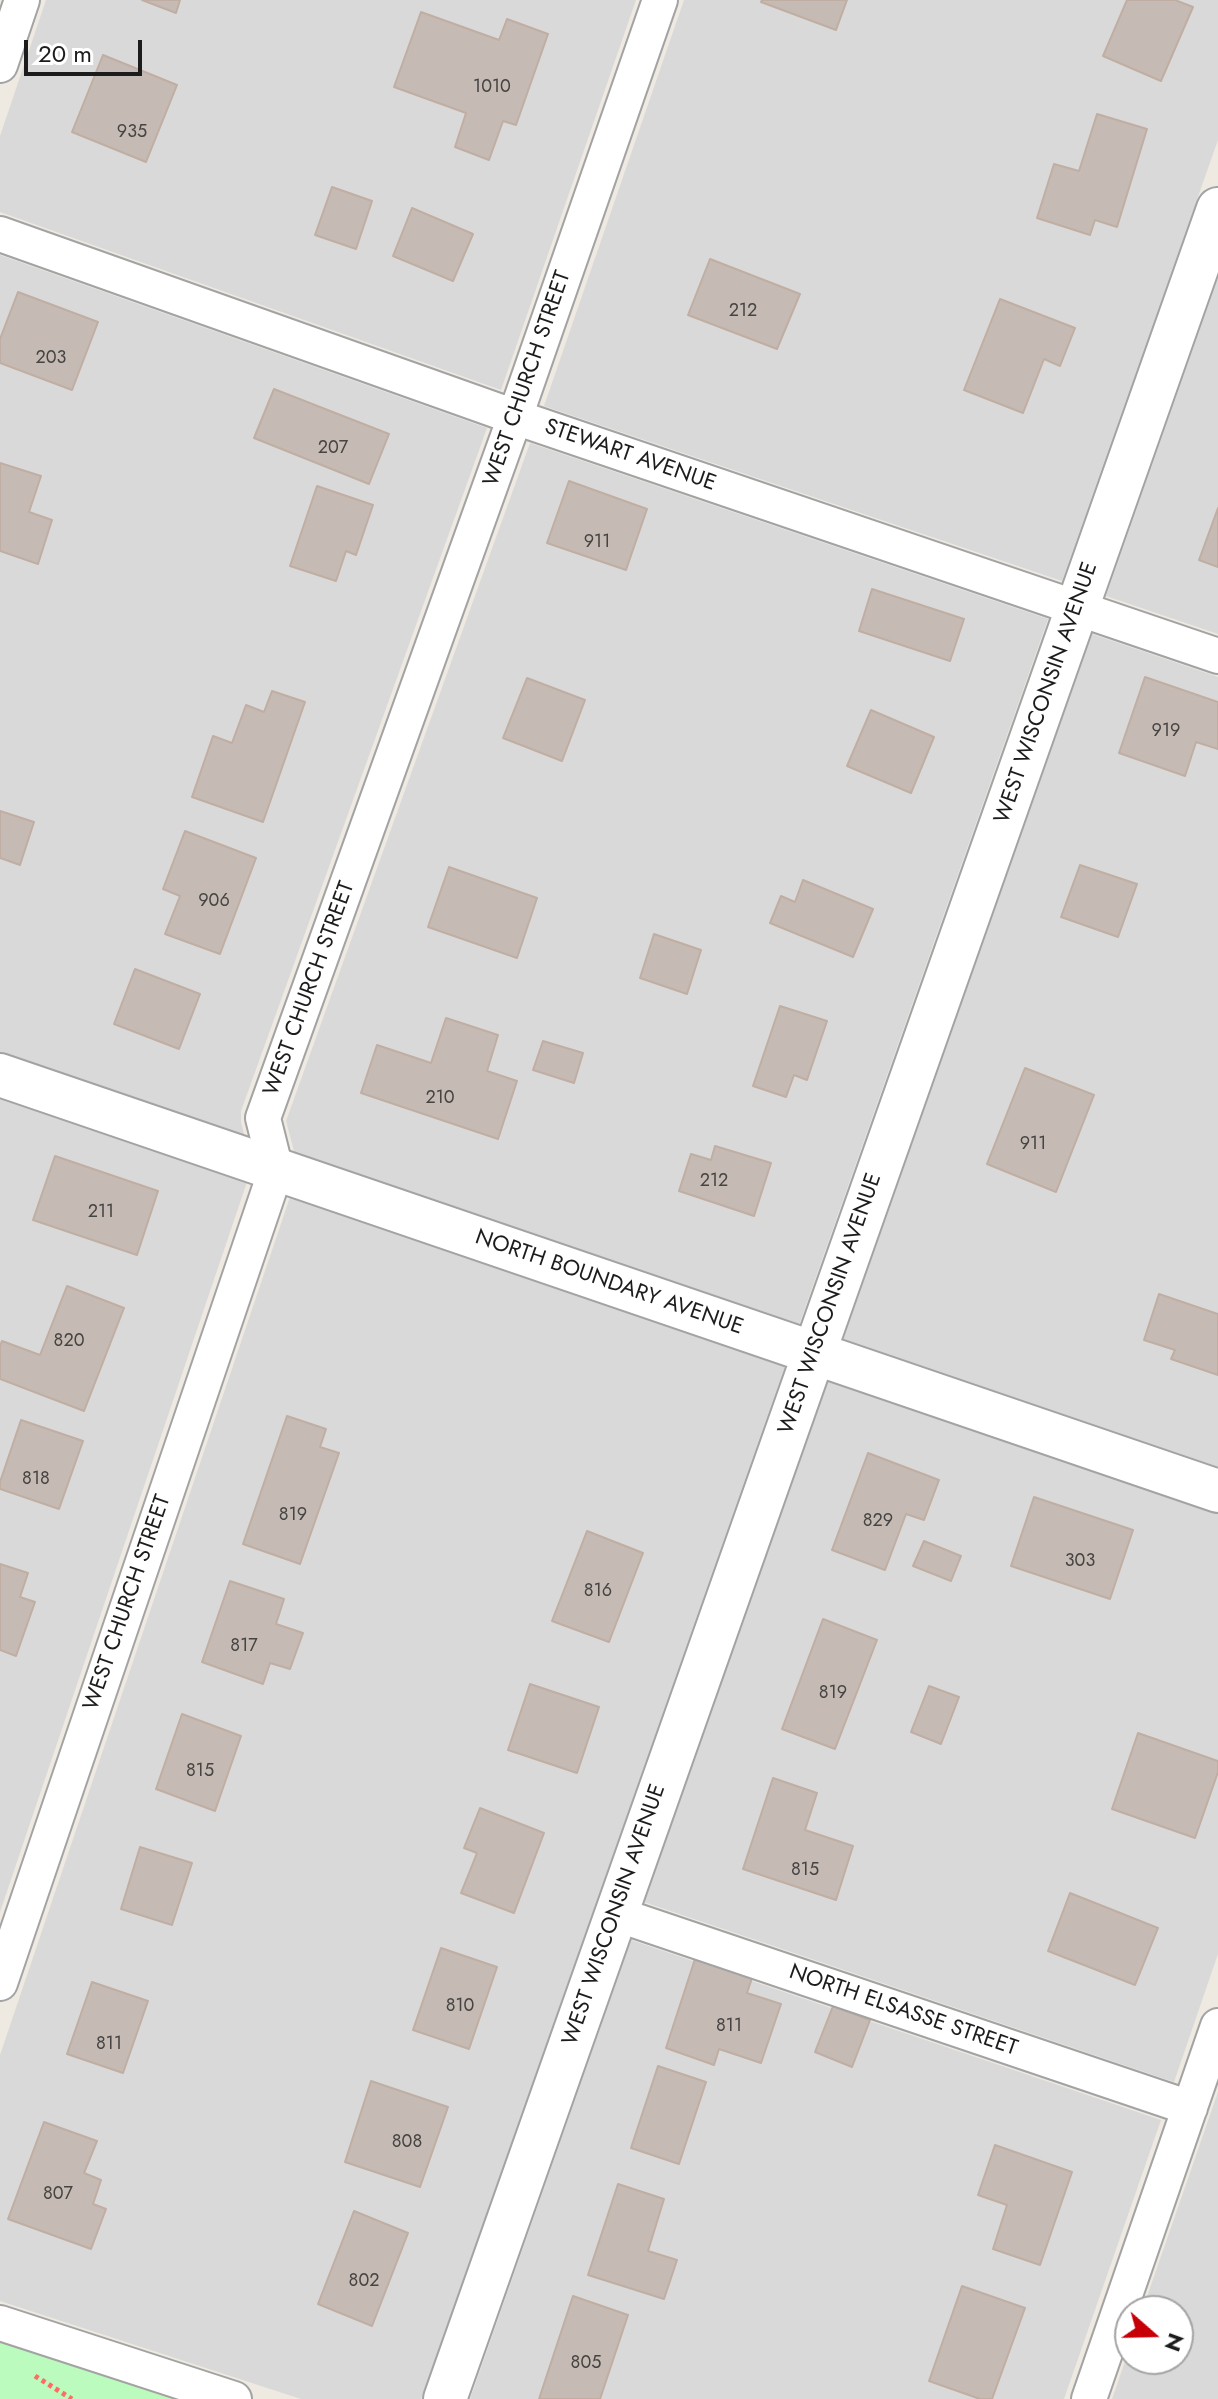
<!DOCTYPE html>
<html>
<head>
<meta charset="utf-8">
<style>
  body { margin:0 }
  #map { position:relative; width:1218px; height:2399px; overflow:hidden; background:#eee9e1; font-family:Jost,sans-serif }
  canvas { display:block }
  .north { position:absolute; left:1114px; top:2295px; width:80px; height:80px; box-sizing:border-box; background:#fff; border:2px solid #a4a4a4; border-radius:50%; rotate:110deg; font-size:22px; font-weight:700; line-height:32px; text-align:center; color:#1c1c1c }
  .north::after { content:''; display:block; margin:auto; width:28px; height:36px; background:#c70007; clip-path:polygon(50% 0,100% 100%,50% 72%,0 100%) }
  .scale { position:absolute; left:24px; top:40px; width:118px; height:36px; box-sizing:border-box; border:4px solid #1c1c1c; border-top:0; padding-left:10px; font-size:24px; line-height:28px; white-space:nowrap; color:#1c1c1c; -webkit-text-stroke:6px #fff; paint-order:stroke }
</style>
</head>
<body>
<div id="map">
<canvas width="1218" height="2399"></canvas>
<div class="north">N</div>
<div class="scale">20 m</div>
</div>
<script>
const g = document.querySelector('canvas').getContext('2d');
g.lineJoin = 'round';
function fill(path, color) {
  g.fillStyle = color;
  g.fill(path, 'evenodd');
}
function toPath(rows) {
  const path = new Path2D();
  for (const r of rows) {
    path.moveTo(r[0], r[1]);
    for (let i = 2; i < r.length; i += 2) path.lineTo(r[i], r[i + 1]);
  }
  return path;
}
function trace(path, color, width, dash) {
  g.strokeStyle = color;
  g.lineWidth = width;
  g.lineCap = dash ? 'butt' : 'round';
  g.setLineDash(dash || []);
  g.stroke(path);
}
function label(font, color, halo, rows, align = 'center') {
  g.font = font + ' Jost,sans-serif';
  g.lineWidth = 8;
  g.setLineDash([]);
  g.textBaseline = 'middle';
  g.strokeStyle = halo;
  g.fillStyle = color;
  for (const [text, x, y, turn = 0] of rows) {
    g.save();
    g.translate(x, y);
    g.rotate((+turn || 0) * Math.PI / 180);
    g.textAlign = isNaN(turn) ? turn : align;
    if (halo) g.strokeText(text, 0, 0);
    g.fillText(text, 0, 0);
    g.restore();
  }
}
fill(toPath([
  [46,0,636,0,501,390,0,212,0,136],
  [684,0,1218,0,1218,140,1062,581,544,406],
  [0,255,487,428,241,1111,241,1122,245,1138,0,1054],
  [1218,278,1218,634,1106,596],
  [530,443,1048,619,799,1325,295,1155,286,1121],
  [1092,634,1218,677,1218,1469,843,1340],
  [0,1097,247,1182,0,1912],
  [290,1197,786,1363,421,2399,301,2399,0,2301,0,2055],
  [829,1378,1218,1512,1218,1954,1174,2082,644,1902],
  [631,1940,1161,2120,1064,2399,470,2399],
  [1218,2092,1218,2399,1112,2399,1130,2347,1130,2359,1178,2359,1178,2311,1142,2311]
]), '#dad9d9');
fill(toPath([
  [0,2323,234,2399,0,2399]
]), '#bbfbbe');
const building = toPath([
  [142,0,180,0,176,13,142,0],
  [762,0,847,0,836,30,761,2,762,0],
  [1127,0,1175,0,1193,7,1161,81,1103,56,1127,0],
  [421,12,499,40,507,19,548,34,516,125,503,121,489,160,455,147,466,113,394,87,421,12],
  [103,55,177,85,146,162,72,132,103,55],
  [1097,114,1147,129,1117,227,1095,220,1090,235,1037,218,1054,164,1079,171,1097,114],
  [332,187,372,201,356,249,315,235,332,187],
  [412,208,473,234,453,281,393,256,412,208],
  [710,259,800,294,777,349,688,315,710,259],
  [18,292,98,322,72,390,0,363,0,339,18,292],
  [1000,299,1075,328,1060,366,1044,359,1023,413,964,390,1000,299],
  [274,389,389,434,369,484,254,438,274,389],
  [0,463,41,476,29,512,52,520,38,564,0,551,0,463],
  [569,481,647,509,626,570,547,543,569,481],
  [317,486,373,505,356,555,346,551,336,581,290,566,317,486],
  [1218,508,1218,567,1199,560,1218,508],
  [872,589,964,619,950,661,859,631,872,589],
  [1145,677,1218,702,1218,749,1196,742,1185,776,1119,753,1145,677],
  [527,678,585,700,562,761,503,738,527,678],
  [272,691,305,702,263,822,192,797,213,736,232,743,246,705,264,712,272,691],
  [871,710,934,737,911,793,847,766,871,710],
  [0,811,34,822,20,865,0,858,0,811],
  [185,831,256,858,220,954,165,934,180,896,163,889,185,831],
  [1080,865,1137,884,1118,937,1061,917,1080,865],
  [449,867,537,898,517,958,428,927,449,867],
  [803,880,873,909,853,957,770,923,781,896,795,902,803,880],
  [654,934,701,950,687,994,640,978,654,934],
  [135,969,200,994,179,1049,114,1024,135,969],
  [780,1006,827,1021,807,1080,794,1075,786,1097,753,1086,780,1006],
  [446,1018,498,1035,487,1071,517,1081,498,1139,361,1093,377,1045,431,1063,446,1018],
  [543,1041,583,1053,574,1083,533,1070,543,1041],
  [1025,1068,1094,1095,1056,1192,987,1164,1025,1068],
  [715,1146,771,1163,754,1216,679,1191,691,1154,711,1160,715,1146],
  [55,1156,158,1191,137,1255,33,1220,55,1156],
  [67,1286,124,1308,84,1411,0,1379,0,1346,2,1341,40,1355,67,1286],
  [1159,1294,1218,1314,1218,1375,1171,1359,1175,1350,1144,1340,1159,1294],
  [287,1416,326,1429,320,1447,339,1453,300,1564,243,1544,287,1416],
  [21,1420,83,1441,59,1509,0,1489,0,1482,21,1420],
  [868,1453,939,1480,924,1520,906,1514,885,1570,832,1550,868,1453],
  [1034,1497,1133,1530,1110,1599,1011,1566,1034,1497],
  [587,1531,643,1553,609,1642,552,1621,587,1531],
  [924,1541,961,1556,951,1581,913,1566,924,1541],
  [0,1564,28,1573,20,1597,35,1602,16,1656,0,1650,0,1564],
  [230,1581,284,1599,276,1624,303,1633,290,1669,270,1663,263,1684,202,1662,230,1581],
  [823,1619,877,1640,835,1749,782,1729,823,1619],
  [530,1684,599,1707,577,1773,508,1750,530,1684],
  [929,1686,959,1697,941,1744,911,1732,929,1686],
  [182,1714,241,1736,215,1811,156,1789,182,1714],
  [1138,1733,1218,1761,1218,1772,1195,1838,1112,1809,1138,1733],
  [773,1778,817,1793,805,1830,853,1846,836,1900,743,1869,773,1778],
  [480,1808,544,1833,514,1913,461,1893,477,1853,464,1848,480,1808],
  [140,1847,192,1863,172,1925,121,1909,140,1847],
  [1070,1893,1158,1928,1135,1985,1048,1951,1070,1893],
  [441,1948,497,1967,469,2049,413,2030,441,1948],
  [695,1959,752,1978,747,1993,781,2004,761,2063,719,2049,714,2065,666,2048,695,1959],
  [92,1982,148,2001,123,2073,67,2054,92,1982],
  [833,2006,870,2020,852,2067,815,2052,833,2006],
  [658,2066,706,2082,679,2164,631,2148,658,2066],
  [371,2081,448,2107,420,2187,345,2162,371,2081],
  [44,2122,97,2141,84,2173,101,2180,93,2204,106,2209,91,2249,8,2219,44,2122],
  [995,2145,1072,2172,1040,2265,993,2249,1007,2205,978,2195,995,2145],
  [618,2184,664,2199,648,2251,677,2260,664,2299,588,2275,618,2184],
  [354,2211,408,2233,372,2326,318,2304,354,2211],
  [962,2286,1025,2308,992,2399,980,2399,929,2381,962,2286],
  [573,2296,628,2315,600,2399,539,2399,573,2296]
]);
fill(building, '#c5bbb4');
trace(building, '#c0aea3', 2);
const minor = toPath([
  [0,65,22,0],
  [0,234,515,417,1218,656],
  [616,1914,1190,2108],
  [0,1983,276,1170,263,1118,515,417,660,0],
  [0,2323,234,2399],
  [1089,2399,1218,2026]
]);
const tertiary = toPath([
  [0,1075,1218,1491],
  [445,2399,1218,209]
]);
trace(minor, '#a3a3a3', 38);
trace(tertiary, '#a3a3a3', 46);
trace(toPath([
  [35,2376,72,2399]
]), '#fe6c62', 5, [4, 4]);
trace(minor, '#fff', 34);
trace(tertiary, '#fff', 42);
label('18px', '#464442', null, [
  ["1010",492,88],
  ["935",132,133],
  ["212",743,312],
  ["203",51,359],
  ["207",333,449],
  ["911",597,543],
  ["919",1166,732],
  ["906",214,902],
  ["210",440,1099],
  ["911",1033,1145],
  ["212",714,1182],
  ["211",101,1213],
  ["820",69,1342],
  ["818",36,1480],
  ["819",293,1516],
  ["829",878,1522],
  ["303",1080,1562],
  ["816",598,1592],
  ["817",244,1647],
  ["819",833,1694],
  ["815",200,1772],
  ["815",805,1871],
  ["810",460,2007],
  ["811",729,2027],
  ["811",109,2045],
  ["808",407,2143],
  ["807",58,2195],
  ["802",364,2282],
  ["805",586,2364]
]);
label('22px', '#1c1c1c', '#fff', [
  ["WEST CHURCH STREET",528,379,-71],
  ["STEWART AVENUE",630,456,19],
  ["WEST WISCONSIN AVENUE",1047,693,-71],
  ["WEST CHURCH STREET",310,989,-70],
  ["NORTH BOUNDARY AVENUE",609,1283,19],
  ["WEST WISCONSIN AVENUE",831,1304,-71],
  ["WEST CHURCH STREET",128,1603,-71],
  ["WEST WISCONSIN AVENUE",615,1915,-71],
  ["NORTH ELSASSE STREET",903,2011,19]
]);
</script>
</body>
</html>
